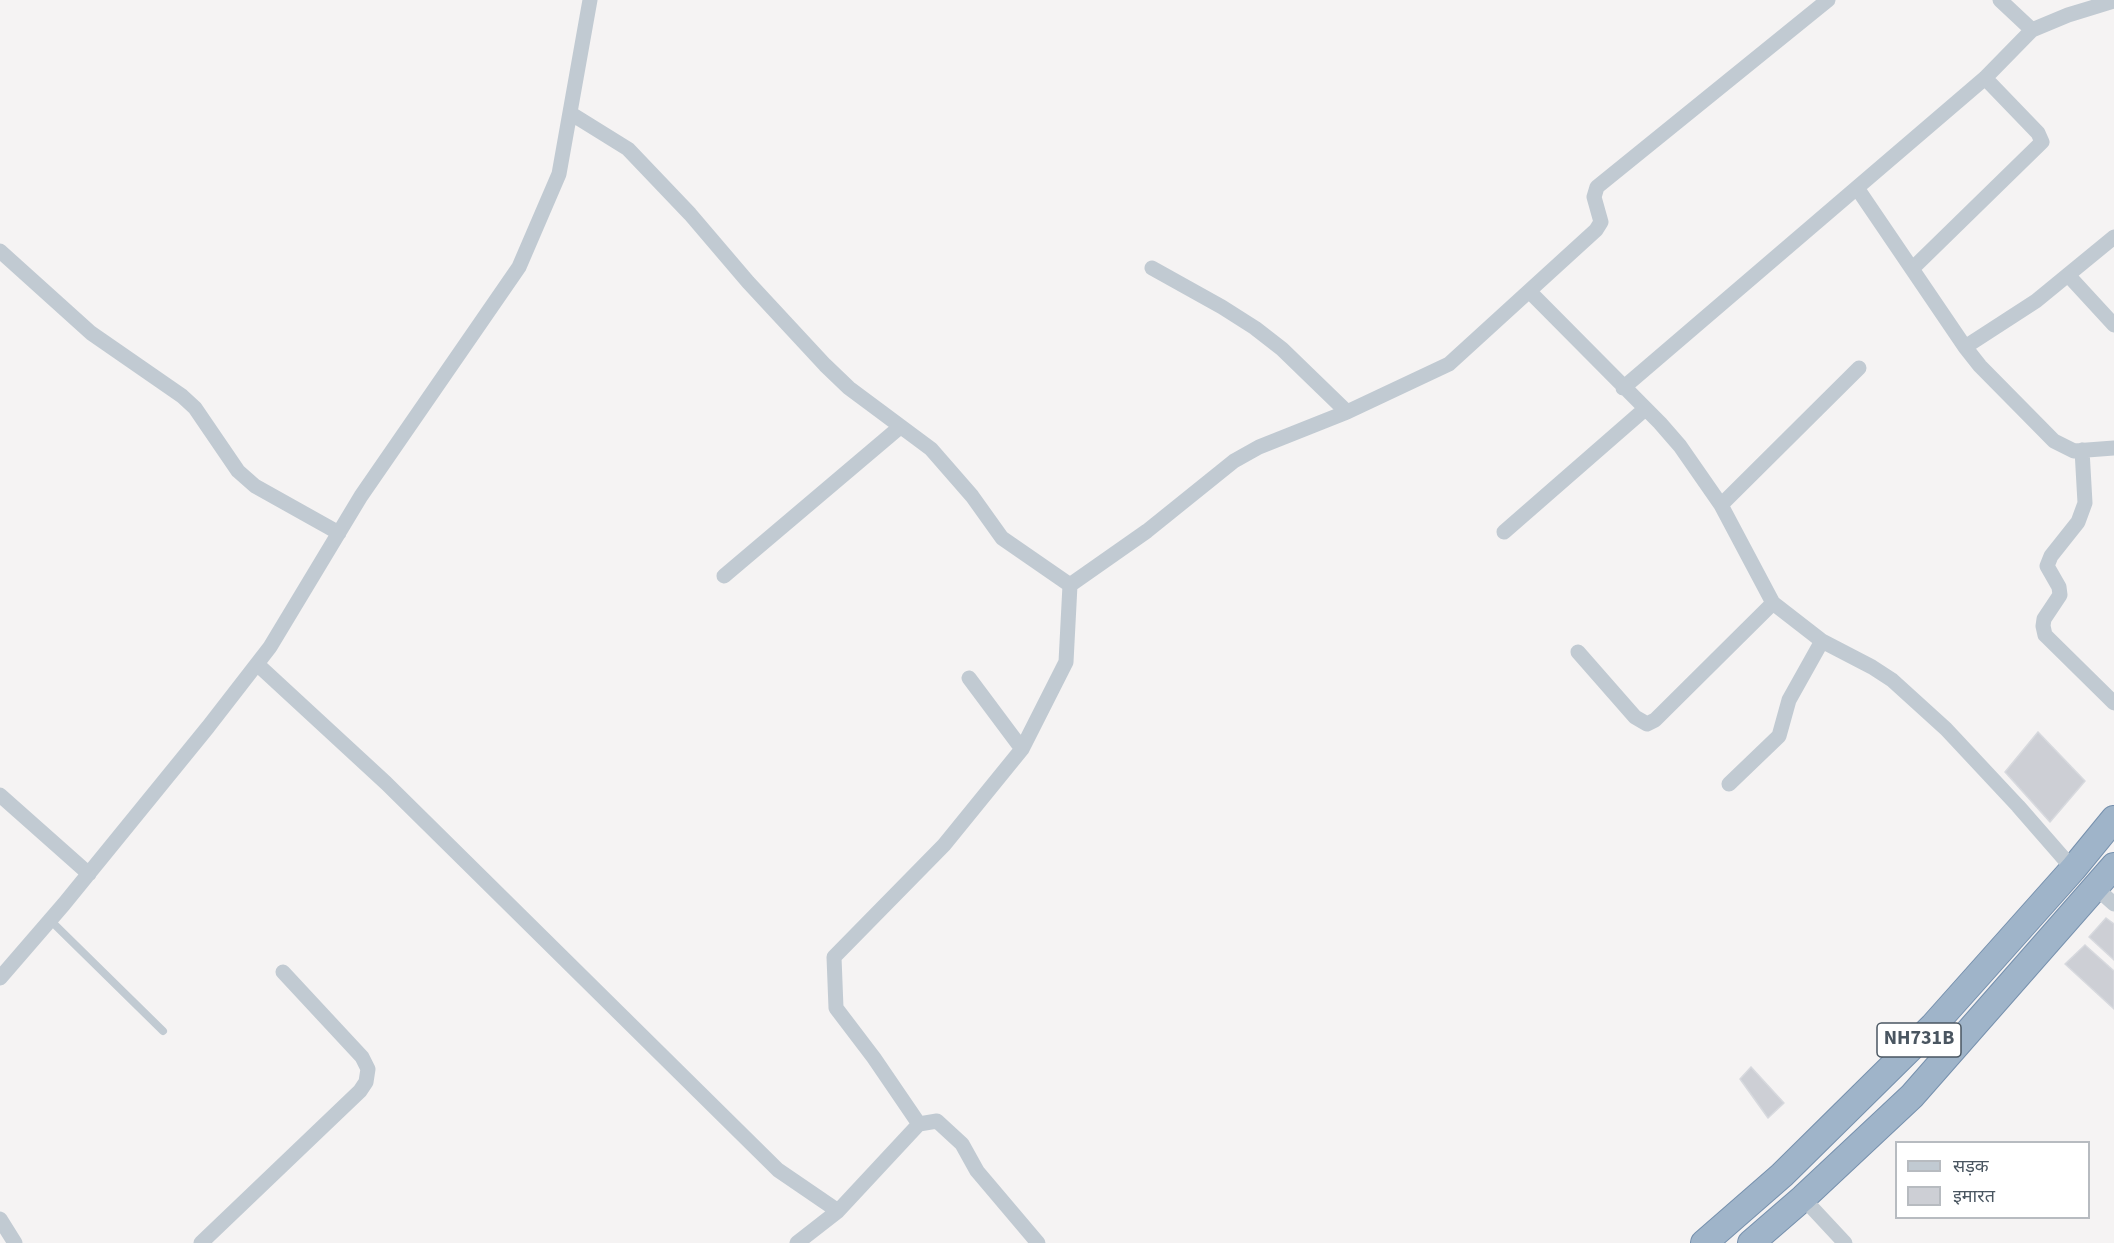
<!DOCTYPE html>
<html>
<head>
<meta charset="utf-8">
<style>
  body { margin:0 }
  #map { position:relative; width:2114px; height:1243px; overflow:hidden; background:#f5f3f3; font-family:"Source Sans 3","Noto Sans Devanagari",sans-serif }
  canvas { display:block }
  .legend { position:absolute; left:1895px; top:1141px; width:195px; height:78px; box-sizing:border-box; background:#fff; border:2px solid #b7bbc0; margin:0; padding:8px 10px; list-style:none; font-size:18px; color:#4a5661 }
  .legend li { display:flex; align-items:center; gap:12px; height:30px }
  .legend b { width:30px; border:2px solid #b7bbc0 }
</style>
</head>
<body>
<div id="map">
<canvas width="2114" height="1243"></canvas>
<ul class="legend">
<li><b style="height:8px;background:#c1cad2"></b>सड़क</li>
<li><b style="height:16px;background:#cdcfd5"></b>इमारत</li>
</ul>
</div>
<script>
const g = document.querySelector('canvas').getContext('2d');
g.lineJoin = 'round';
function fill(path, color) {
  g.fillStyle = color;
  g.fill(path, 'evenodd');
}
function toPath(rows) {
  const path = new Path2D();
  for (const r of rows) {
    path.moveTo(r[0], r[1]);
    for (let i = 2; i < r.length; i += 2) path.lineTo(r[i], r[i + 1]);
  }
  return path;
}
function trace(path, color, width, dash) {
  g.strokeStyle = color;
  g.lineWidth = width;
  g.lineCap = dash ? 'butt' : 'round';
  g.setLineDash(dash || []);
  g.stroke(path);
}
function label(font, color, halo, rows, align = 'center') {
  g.font = font + ' "Source Sans 3",sans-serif';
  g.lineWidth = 4.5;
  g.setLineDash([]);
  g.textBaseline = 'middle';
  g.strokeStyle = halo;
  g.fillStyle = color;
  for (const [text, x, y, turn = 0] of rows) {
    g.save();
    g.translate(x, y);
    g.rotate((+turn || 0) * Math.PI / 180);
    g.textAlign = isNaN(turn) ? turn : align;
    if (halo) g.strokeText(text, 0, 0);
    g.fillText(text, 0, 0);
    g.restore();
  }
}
const building = toPath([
  [2038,732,2085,781,2050,822,2005,772,2038,732],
  [2106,918,2114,924,2114,960,2089,937,2106,918],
  [2085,945,2114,971,2114,1009,2065,964,2085,945],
  [1751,1067,1784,1103,1768,1118,1740,1079,1751,1067]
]);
fill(building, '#cdcfd5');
trace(building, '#d7d9de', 1.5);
const trunk = toPath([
  [1704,1243,1782,1175,1933,1026,2073,869,2114,819],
  [1751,1243,1803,1198,1912,1096,2114,866]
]);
trace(trunk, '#7690ad', 28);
trace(toPath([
  [50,920,163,1031]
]), '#c1cad2', 8);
trace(toPath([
  [2000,0,2032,30,2068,15,2114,1],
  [570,113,628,149,690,214,748,282,825,365,849,388,931,449,972,496,1002,538,1070,585,1066,662,1022,749,944,845,834,957,836,1008,874,1058,919,1124],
  [1857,188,1965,347,1980,366,2054,441,2074,451,2114,448],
  [0,251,91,333,182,396,195,408,238,471,255,486,339,533],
  [1152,268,1222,307,1255,328,1282,349,1347,412],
  [1913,268,2042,142,2038,133,1985,78],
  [2068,275,2114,325],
  [1530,292,1660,423,1680,446,1721,505,1773,603,1822,641,1872,667,1892,680,1946,729,2018,806,2073,869],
  [1965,347,2036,301,2114,237],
  [1623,388,1985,78,2032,30],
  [2082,450,2085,503,2078,522,2051,556,2047,566,2059,587,2060,595,2044,619,2043,626,2045,635,2114,703],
  [1721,505,1859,368],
  [1504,532,1645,409],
  [724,576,900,427],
  [1070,585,1147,531,1234,461,1259,447,1347,412,1449,364,1596,230,1601,222,1594,197,1597,187,1828,0],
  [1578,652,1635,717,1647,724,1655,720,1773,603],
  [257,664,386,783,778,1170,838,1211],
  [969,678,1022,749],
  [1729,784,1779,736,1789,700,1822,641],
  [0,795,89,874],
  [2096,888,2114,904],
  [0,978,64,904,208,727,270,647,361,496,519,267,559,174,590,0],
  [1803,1198,1845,1243],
  [0,1219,15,1243],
  [201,1243,360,1091,366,1082,368,1069,362,1057,283,972],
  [797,1243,838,1211,919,1124,937,1121,962,1144,977,1171,1038,1243]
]), '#c1cad2', 15);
trace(trunk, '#9fb4c9', 26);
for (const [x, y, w] of [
  [1919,1040,84]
]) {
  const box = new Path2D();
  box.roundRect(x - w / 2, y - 17, w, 34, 4.5);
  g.fillStyle = '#fff';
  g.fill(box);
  trace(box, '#4a5661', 1.5);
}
label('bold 20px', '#4a5661', null, [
  ["NH731B",1919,1040]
]);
</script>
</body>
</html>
